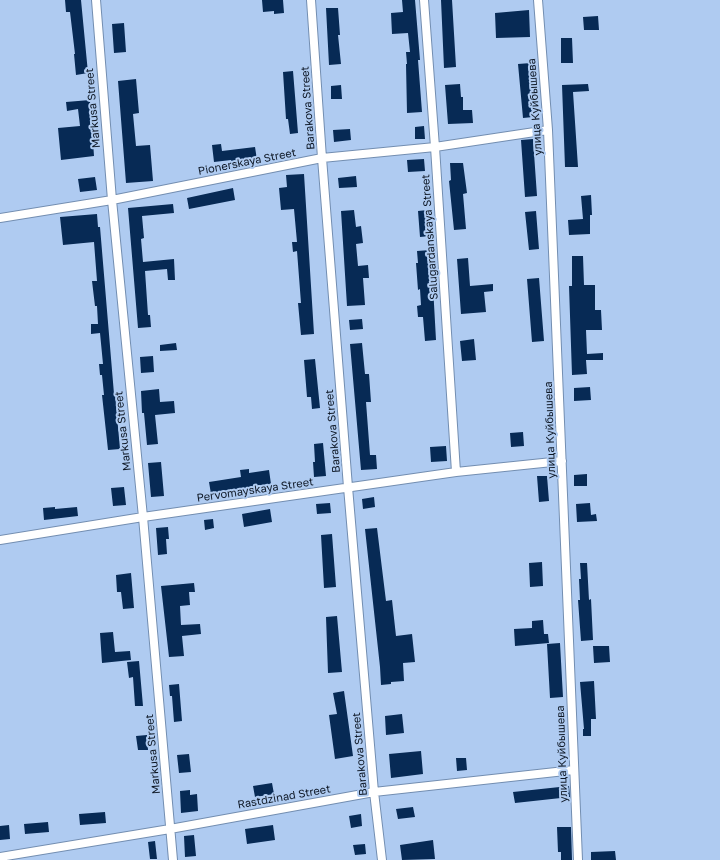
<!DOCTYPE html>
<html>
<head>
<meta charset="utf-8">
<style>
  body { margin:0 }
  canvas { display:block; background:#afcbf1 }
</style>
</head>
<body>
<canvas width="720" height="860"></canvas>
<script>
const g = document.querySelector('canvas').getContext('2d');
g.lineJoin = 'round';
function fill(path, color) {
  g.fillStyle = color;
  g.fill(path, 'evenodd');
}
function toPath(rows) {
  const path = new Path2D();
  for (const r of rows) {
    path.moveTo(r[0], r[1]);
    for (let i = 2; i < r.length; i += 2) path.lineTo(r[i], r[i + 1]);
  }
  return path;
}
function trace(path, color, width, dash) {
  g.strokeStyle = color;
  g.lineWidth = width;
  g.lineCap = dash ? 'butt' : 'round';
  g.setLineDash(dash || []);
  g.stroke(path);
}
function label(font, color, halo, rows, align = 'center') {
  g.font = font + ' "Golos Text",sans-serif';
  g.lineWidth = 4;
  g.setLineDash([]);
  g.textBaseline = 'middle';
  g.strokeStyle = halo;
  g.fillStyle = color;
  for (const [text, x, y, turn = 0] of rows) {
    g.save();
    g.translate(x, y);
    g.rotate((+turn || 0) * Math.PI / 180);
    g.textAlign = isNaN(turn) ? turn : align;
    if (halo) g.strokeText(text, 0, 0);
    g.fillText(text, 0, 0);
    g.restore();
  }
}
fill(toPath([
  [65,0,81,0,88,73,76,75,74,54,75,54,70,12,66,12],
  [262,0,283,0,284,13,274,14,274,11,263,12],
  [402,0,415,0,420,60,418,60,422,112,407,113,406,64,407,64,406,52,410,52,408,33,392,34,391,13,403,12],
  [441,0,452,0,456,67,444,68],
  [326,8,338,8,340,35,338,35,341,64,329,65],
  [529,10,530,37,496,38,495,13],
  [598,16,599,30,584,30,583,17],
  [124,23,126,52,114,53,112,24],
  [561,38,572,38,573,63,561,63],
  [531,63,532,88,531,88,533,117,523,118,518,64],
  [293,71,298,133,290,134,288,119,286,119,283,72],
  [136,79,139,113,133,114,136,146,150,145,153,181,126,183,118,81],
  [460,84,461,97,463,97,463,110,472,110,473,123,448,124,445,85],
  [588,84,589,91,573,92,578,167,565,167,562,85],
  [341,85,342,99,331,99,331,86],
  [90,100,94,156,61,160,58,128,80,126,78,109,67,111,66,102],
  [424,126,425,139,415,139,415,127],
  [350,129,351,140,334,142,333,130],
  [533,139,537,196,525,197,521,140],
  [221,144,222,151,255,147,257,160,232,163,231,160,214,162,212,145],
  [424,159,425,171,408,172,407,160],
  [450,163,463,163,467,193,463,194,466,229,454,230,449,181,451,180],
  [304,174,314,334,301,335,298,303,301,303,297,251,293,252,292,242,297,242,294,209,281,210,279,188,287,187,286,175],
  [356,176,357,187,339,188,338,178],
  [95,177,97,190,80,192,78,179],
  [233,188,235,200,189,209,187,198],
  [591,195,592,215,590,215,590,234,569,235,568,220,583,219,581,196],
  [173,204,174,213,142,216,144,238,141,239,143,262,174,259,175,280,168,280,167,269,145,271,148,315,150,315,151,327,138,328,128,208],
  [354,210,356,227,361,226,363,243,356,244,358,266,368,265,369,278,363,278,365,305,347,306,341,211],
  [428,210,430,236,420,237,418,211],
  [536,211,539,249,529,250,525,212],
  [97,214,98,227,100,227,114,394,115,394,120,449,108,450,102,395,104,395,102,375,100,375,99,364,103,364,100,333,91,334,91,324,98,324,97,306,95,306,92,281,97,281,94,242,63,245,60,217],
  [431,250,436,340,425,341,423,317,418,317,417,306,421,305,420,289,418,290,416,263,418,263,417,251],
  [572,256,583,256,584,285,595,285,595,310,601,310,602,330,586,330,587,354,603,353,603,360,586,360,587,374,572,375,569,286,572,286],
  [468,258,470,286,493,284,493,291,484,292,486,312,461,314,457,259],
  [539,278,544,341,532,342,527,279],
  [362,319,363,329,350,330,349,320],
  [474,339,476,360,462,361,460,341],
  [176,343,177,350,160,351,160,345],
  [362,343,365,374,369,374,371,402,366,402,370,455,376,455,377,469,361,470,350,344],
  [153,356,154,372,141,373,140,357],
  [315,359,320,408,312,409,311,397,307,397,304,360],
  [590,387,591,400,574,401,574,388],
  [159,389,160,402,174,401,175,413,155,415,158,444,147,445,144,413,142,413,141,391],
  [523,432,524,446,511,447,510,433],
  [323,443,326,476,314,477,313,462,315,462,314,444],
  [446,446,447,461,431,462,430,447],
  [161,462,164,496,151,497,148,463],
  [249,469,249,473,269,470,271,484,211,494,209,482,241,477,240,470],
  [587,474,587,486,574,486,574,475],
  [537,476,547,476,549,501,539,502],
  [124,487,126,505,113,506,111,488],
  [374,497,375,507,363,509,362,499],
  [330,503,331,513,317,514,316,504],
  [590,503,591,515,596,514,597,521,577,522,576,504],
  [55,507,55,509,77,507,78,516,44,520,43,508],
  [270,509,272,522,244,527,242,514],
  [213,519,214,528,205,530,204,520],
  [168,527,169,539,166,539,167,554,158,555,156,528],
  [377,528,386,601,392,600,396,636,412,634,415,662,403,663,404,681,391,682,391,684,381,685,380,667,365,529],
  [332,534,336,587,324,588,321,535],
  [542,562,543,586,530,587,529,563],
  [580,563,587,563,589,600,591,599,593,640,581,641,578,600,580,600,579,579,581,579],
  [131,573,134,608,123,609,121,592,117,592,116,575],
  [194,583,195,592,189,592,190,605,180,606,181,625,200,624,201,634,182,636,184,656,169,657,161,586],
  [337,616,342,672,328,673,326,617],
  [543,620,544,634,548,634,549,643,515,646,514,629,532,628,532,621],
  [113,632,115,652,130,651,131,660,102,663,100,633],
  [560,643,563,697,550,698,547,644],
  [593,646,609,646,610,662,594,663],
  [139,661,143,706,135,706,133,677,129,678,127,662],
  [594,681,596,719,591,719,591,736,583,736,583,729,584,729,580,682],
  [179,684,182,721,174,722,172,696,170,696,169,685],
  [344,691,353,756,335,759,329,715,337,714,333,693],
  [402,714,404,733,386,735,385,716],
  [147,735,148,750,138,750,136,736],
  [421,751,423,774,391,778,389,754],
  [189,754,191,772,179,773,177,755],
  [456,758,466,758,467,770,457,771],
  [272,783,274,794,255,797,253,786],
  [569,786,570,797,515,803,513,792],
  [190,790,190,795,197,794,198,811,181,813,180,791],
  [413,807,415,817,398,819,396,809],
  [105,812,106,823,80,825,79,814],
  [361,814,362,826,351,828,349,816],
  [48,822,49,832,25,834,24,824],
  [9,825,10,839,0,840,0,826],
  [273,825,275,840,247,844,245,829],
  [557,827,571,827,572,860,561,860,561,852,558,852],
  [194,835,196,856,185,857,184,836],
  [433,840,435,859,402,860,400,845],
  [155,841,157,859,150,859,148,842],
  [365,844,366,854,355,855,353,845],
  [615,851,616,860,591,860,591,852]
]), '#072a55');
const minor = toPath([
  [96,0,112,200,143,517,173,860],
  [311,0,322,158,348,487,374,792,382,860],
  [424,0,435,147,456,472],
  [538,0,548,130,578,860],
  [0,218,112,200,322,158,435,147,548,130],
  [0,540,143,517,456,472,562,461],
  [0,857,170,829,374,792,574,770]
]);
trace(minor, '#738eb1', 10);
trace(minor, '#fff', 8);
label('11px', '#0e1826', '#afcbf1', [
  ["улица Куйбышева",535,107,-94],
  ["Markusa Street",93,108,-95],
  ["Barakova Street",308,108,-94],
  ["Pionerskaya Street",247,162,-11],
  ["Salugardanskaya Street",430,237,-94],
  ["улица Куйбышева",550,430,-92],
  ["Markusa Street",123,431,-96],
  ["Barakova Street",333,431,-95],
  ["Pervomayskaya Street",255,490,-8],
  ["Markusa Street",153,754,-95],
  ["Barakova Street",360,754,-95],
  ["улица Куйбышева",562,754,-92],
  ["Rastdzinad Street",284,797,-10]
]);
</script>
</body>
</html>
